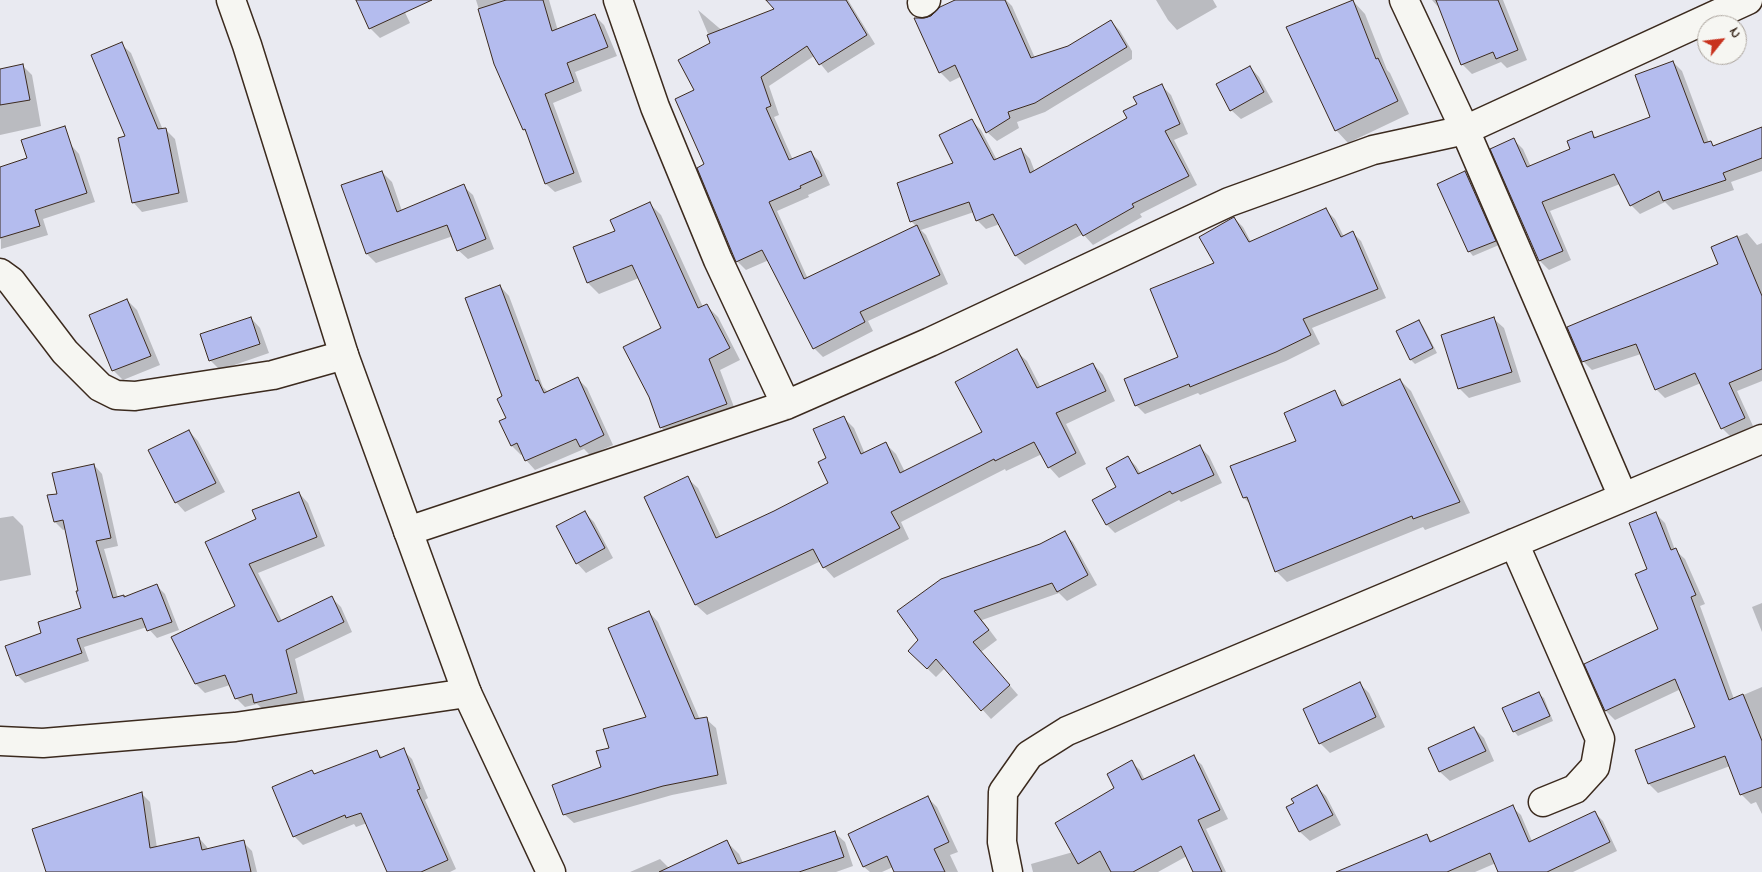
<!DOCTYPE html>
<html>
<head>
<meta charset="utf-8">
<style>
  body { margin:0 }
  #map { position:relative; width:1762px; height:872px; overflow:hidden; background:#e9eaf1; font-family:"Indie Flower",sans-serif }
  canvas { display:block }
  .north { position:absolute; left:1697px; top:15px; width:50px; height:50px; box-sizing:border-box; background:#f6f6f2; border:1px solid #aba49d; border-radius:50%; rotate:61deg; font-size:14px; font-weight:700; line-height:20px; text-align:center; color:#3b2a1e }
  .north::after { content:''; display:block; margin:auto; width:18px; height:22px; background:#c8321e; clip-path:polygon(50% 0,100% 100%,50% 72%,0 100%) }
</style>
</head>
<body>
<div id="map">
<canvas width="1762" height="872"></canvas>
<div class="north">N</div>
</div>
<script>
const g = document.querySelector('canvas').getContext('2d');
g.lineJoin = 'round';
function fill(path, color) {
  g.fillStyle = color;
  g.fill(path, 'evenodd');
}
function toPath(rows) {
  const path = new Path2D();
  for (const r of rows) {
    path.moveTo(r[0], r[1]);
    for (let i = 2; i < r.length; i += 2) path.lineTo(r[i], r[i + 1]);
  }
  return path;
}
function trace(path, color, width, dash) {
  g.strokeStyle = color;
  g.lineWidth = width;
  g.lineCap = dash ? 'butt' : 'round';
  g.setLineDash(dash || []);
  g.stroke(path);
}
fill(toPath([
  [357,0,399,0,410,23,380,38,370,28],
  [476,0,549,0,558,31,595,16,604,25,617,56,575,72,582,91,553,103,582,182,555,192,546,184,528,134,524,130,496,64],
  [769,0,848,0,875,44,828,73,814,56,769,86,779,115,774,117,793,160,810,152,819,161,830,185,808,195,809,197,777,211,808,279,917,227,911,221,954,164,972,121,981,130,997,160,1021,149,1030,159,1035,172,1128,119,1138,105,1162,86,1171,95,1188,134,1174,140,1197,185,1140,214,1142,217,1093,245,1083,234,1025,265,1016,256,1000,224,986,229,977,220,974,212,921,230,926,235,948,284,868,321,873,331,823,357,814,348,769,260,746,270,737,261,706,165,696,91,712,43,698,10,732,39,777,9],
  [968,0,1006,0,1012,6,1035,58,1068,47,1111,21,1120,31,1132,51,1132,59,1045,112,1017,122,1019,128,997,141,987,132,962,76,950,82,940,72],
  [1156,0,1213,0,1217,7,1177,30,1168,20],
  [1432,0,1503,0,1527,60,1507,68,1501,62,1472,74,1462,64,1440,9],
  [1353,1,1365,14,1387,70,1390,73,1409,114,1348,143,1336,130],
  [121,44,131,53,163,130,165,129,175,139,188,202,142,212,133,202,126,137],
  [1673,62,1682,71,1709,143,1714,146,1762,129,1762,171,1731,182,1734,190,1673,210,1665,202,1640,214,1631,205,1620,184,1550,211,1571,260,1549,270,1540,261,1514,140,1523,149,1531,167,1572,150,1591,133,1597,138,1652,117],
  [23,66,32,75,41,126,0,135,0,70],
  [1250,67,1259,77,1273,102,1241,119,1231,110],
  [71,145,79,154,95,202,43,219,48,235,1,249,0,168],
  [382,172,392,182,402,211,463,186,473,195,494,249,468,259,458,250,453,236,376,263,367,254],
  [1465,172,1470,177,1499,245,1473,256,1469,251],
  [649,203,661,215,703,307,707,306,718,317,740,360,720,370,737,415,672,439,661,427,662,328,639,278,599,294,588,283,574,248,617,231],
  [1326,210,1335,219,1344,237,1352,232,1361,241,1386,298,1312,328,1320,344,1286,361,1200,395,1198,393,1145,414,1136,405,1179,358,1234,218,1243,227,1251,242],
  [1747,233,1757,245,1762,243,1762,381,1737,391,1753,426,1731,437,1722,428,1701,383,1665,398,1656,389,1641,354,1592,370,1583,361,1719,265,1712,247],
  [500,286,509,296,543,387,548,392,578,379,587,388,613,445,590,455,584,449,535,470,526,460,523,454,521,455,512,446,504,397],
  [127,300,137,310,160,365,123,380,114,371,91,315],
  [251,318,260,328,269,353,220,370,210,360],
  [1494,319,1504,328,1521,382,1469,398,1459,388],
  [1419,322,1423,326,1437,353,1415,364,1411,360],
  [1016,351,1027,361,1041,388,1093,364,1103,375,1115,401,1066,424,1086,464,1059,478,1049,467,1042,454,1006,471,1005,469,901,522,909,539,834,578,824,567,821,561,707,615,696,605,646,497,687,478,698,488,721,537,775,512,829,483,828,458,843,417,854,428,865,454,886,444,896,454,905,472,983,432],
  [1400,380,1411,391,1470,513,1425,530,1423,527,1287,582,1276,571,1251,505,1244,498,1298,441,1334,392,1346,405],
  [189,431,198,441,225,492,185,512,176,502],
  [1200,447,1209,456,1222,483,1181,502,1179,500,1115,533,1107,525,1127,457,1136,466,1141,474],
  [94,465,102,474,118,546,104,549,118,598,123,596,125,598,157,586,165,594,179,630,157,638,147,627,84,647,89,661,25,683,17,675,43,634,82,609,66,529,63,530,55,522,58,495],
  [299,493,308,503,325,546,258,573,282,621,332,598,341,607,352,632,295,659,305,702,265,711,257,704,245,707,236,698,230,685,205,693,196,684,237,606,257,519],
  [584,512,594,522,613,558,586,573,577,563],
  [1656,514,1665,523,1675,550,1685,559,1705,604,1700,606,1734,699,1762,687,1762,814,1756,802,1751,804,1741,794,1730,766,1658,793,1649,784,1696,728,1681,689,1615,720,1606,711,1586,665,1660,630,1649,570],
  [13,516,23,526,31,575,0,581,0,518],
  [1064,533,1073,542,1097,585,1067,601,1059,593,982,620,997,640,981,652,1018,695,991,719,945,668,936,677,909,651,920,640,1041,545],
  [1762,603,1762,632,1752,607],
  [649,612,658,622,700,720,706,719,716,728,727,784,672,795,574,823,564,814,603,768,610,749,648,718],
  [1359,683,1369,693,1385,727,1330,753,1320,743],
  [1539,694,1544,698,1553,721,1518,736,1514,731],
  [1474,728,1484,738,1494,761,1450,781,1440,772,1430,749],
  [403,750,412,759,428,798,425,800,456,869,450,872,389,872,367,823,356,827,354,824,303,845,294,836,312,771,315,775,376,751,383,758],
  [1193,757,1202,765,1228,819,1206,829,1226,872,1194,872,1187,856,1158,872,1033,872,1031,864,1073,852,1116,789,1131,762,1140,770,1145,780],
  [1317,787,1326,796,1341,825,1310,841,1300,832,1287,807,1295,803],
  [142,794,150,802,157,848,199,838,207,847,208,850,243,842,252,851,257,872,47,872],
  [928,798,937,807,958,852,950,855,958,872,896,872,893,867,882,872,870,872,864,867,850,834],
  [1512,807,1521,815,1532,841,1594,812,1603,821,1617,851,1573,872,1500,872,1496,863,1475,872,1383,872,1426,835,1433,842],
  [835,833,845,842,853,866,836,872,769,872],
  [727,842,739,854,747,872,630,872,660,859,669,868]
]), '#0003');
const building = toPath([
  [356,0,432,0,369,29,356,0],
  [506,0,543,0,552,31,595,14,608,47,567,63,574,82,545,94,574,173,545,184,525,129,523,130,494,64,478,9,506,0],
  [766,0,846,0,867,35,819,65,807,46,761,77,771,106,766,108,789,160,811,151,822,176,800,186,801,188,769,202,804,279,917,225,940,275,860,312,865,322,813,349,762,250,736,262,697,168,704,164,675,99,694,90,678,60,710,43,707,35,774,9,766,0],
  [955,0,1005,0,1031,58,1068,46,1111,20,1127,47,1035,103,1008,112,1010,118,986,133,955,65,939,73,914,18,924,18,931,16,940,7,955,0],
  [1353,0,1376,59,1378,58,1398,101,1335,131,1286,27,1353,0],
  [1436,0,1498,0,1518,50,1496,59,1493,52,1461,65,1436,0],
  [122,42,158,129,166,128,179,193,132,203,118,138,125,136,91,55,122,42],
  [1673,61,1704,143,1711,141,1713,146,1762,127,1762,158,1723,173,1726,180,1663,201,1659,191,1630,206,1614,174,1542,202,1563,251,1539,261,1490,149,1514,138,1527,167,1570,149,1567,141,1592,131,1594,138,1650,117,1635,75,1673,61],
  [23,64,30,100,0,105,0,69,23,64],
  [1250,66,1264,92,1230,111,1216,84,1250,66],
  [1162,84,1180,124,1165,131,1189,176,1132,204,1134,207,1083,236,1076,224,1015,256,993,214,976,221,969,202,910,222,897,183,953,163,939,135,972,119,994,160,1021,148,1030,173,1127,118,1123,111,1137,104,1133,97,1162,84],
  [65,126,87,193,35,210,40,226,0,238,0,167,27,158,21,140,65,126],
  [382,171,397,212,464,184,486,239,457,251,447,225,366,254,341,185,382,171],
  [1465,171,1496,241,1468,252,1437,184,1465,171],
  [650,202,698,308,707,304,730,348,709,359,727,404,660,428,649,397,623,347,661,328,632,265,587,283,573,247,615,231,610,220,650,202],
  [1326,208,1341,237,1353,231,1378,289,1303,319,1311,335,1276,352,1190,387,1189,384,1135,406,1124,379,1178,357,1150,289,1214,263,1199,237,1234,217,1249,242,1326,208],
  [1737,236,1762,296,1762,369,1729,383,1745,418,1721,429,1695,373,1655,390,1636,344,1582,362,1567,327,1718,264,1711,247,1737,236],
  [500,285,536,381,538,380,544,393,578,377,604,435,580,447,576,439,525,461,517,443,511,446,499,421,506,418,497,399,502,396,465,298,500,285],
  [127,299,151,356,112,371,89,315,127,299],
  [251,317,260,344,209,361,200,334,251,317],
  [1494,317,1512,372,1458,389,1441,335,1494,317],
  [1419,320,1433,348,1410,360,1396,331,1419,320],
  [1017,349,1037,388,1093,363,1106,391,1056,413,1076,453,1048,468,1034,442,995,461,994,459,891,512,900,528,823,568,813,549,695,605,644,497,688,476,716,538,774,511,828,483,818,462,826,458,813,429,844,416,861,454,886,442,900,473,982,432,955,382,1017,349],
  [1400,379,1460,502,1413,519,1412,516,1275,572,1247,497,1243,498,1230,466,1296,441,1284,413,1335,390,1342,406,1400,379],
  [189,430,216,483,175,503,148,450,189,430],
  [1200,445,1214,475,1172,494,1170,491,1106,525,1092,500,1116,487,1106,468,1128,456,1138,474,1200,445],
  [94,464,111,538,96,541,113,598,124,595,124,597,157,584,172,622,147,631,142,618,77,639,82,653,16,676,5,646,41,633,38,622,81,608,76,591,78,591,63,520,54,522,47,495,57,494,52,473,94,464],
  [299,492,317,537,249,564,278,622,332,596,344,622,286,650,297,693,254,703,252,694,235,699,225,675,195,684,171,637,235,606,205,542,256,519,252,510,299,492],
  [585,511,605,548,576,564,556,526,585,511],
  [1656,512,1671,550,1676,548,1696,595,1691,597,1729,700,1743,694,1762,741,1762,787,1740,795,1725,756,1648,784,1635,750,1695,727,1675,679,1605,711,1584,664,1658,629,1635,574,1647,569,1629,523,1656,512],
  [1065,531,1088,575,1057,592,1052,583,974,611,989,630,973,642,1010,685,981,711,936,659,927,669,908,651,918,640,897,611,941,579,1040,544,1065,531],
  [649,611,695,719,707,717,718,775,663,786,563,815,552,785,601,767,596,751,609,748,603,729,646,717,608,628,649,611],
  [1360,682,1376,717,1319,744,1303,709,1360,682],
  [1539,692,1550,716,1513,732,1502,708,1539,692],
  [1474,727,1486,751,1439,772,1428,748,1474,727],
  [404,748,420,789,417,790,448,860,421,872,387,872,361,813,346,818,345,815,293,837,272,787,312,770,314,774,377,750,380,758,404,748],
  [1194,755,1220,810,1198,820,1222,872,1193,872,1181,846,1133,872,1111,872,1100,851,1078,864,1055,823,1114,788,1107,774,1132,760,1142,780,1194,755],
  [1317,785,1333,815,1299,832,1286,807,1294,803,1291,799,1317,785],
  [142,792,150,848,199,837,202,850,244,840,251,872,46,872,32,829,142,792],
  [928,796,949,842,934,849,945,872,894,872,887,856,863,867,848,834,928,796],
  [1513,805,1529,842,1595,811,1610,842,1547,872,1498,872,1490,853,1447,872,1336,872,1427,834,1430,842,1513,805],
  [835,831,844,857,799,872,659,872,727,840,738,864,835,831]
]);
fill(building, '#b4bcee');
trace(building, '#3b2a1e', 1);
const minor = toPath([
  [618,0,655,107,718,260,786,405],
  [1404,0,1465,130,1623,497],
  [922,3,926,0],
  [0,273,11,281,65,352,100,387,116,395,135,396,273,375,344,355],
  [408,531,786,405,930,342,1229,202,1373,150,1465,130,1748,0],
  [1514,543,1600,739,1595,767,1575,789,1543,802],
  [0,741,43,743,235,727,467,693],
  [1008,872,1002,842,1003,792,1029,755,1067,731,1762,439]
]);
const tertiary = toPath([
  [231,0,247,45,344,355,467,693,551,872]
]);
trace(minor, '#3b2a1e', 31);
trace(tertiary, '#3b2a1e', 31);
trace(minor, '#f6f6f2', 28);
trace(tertiary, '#f6f6f2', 28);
</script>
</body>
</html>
